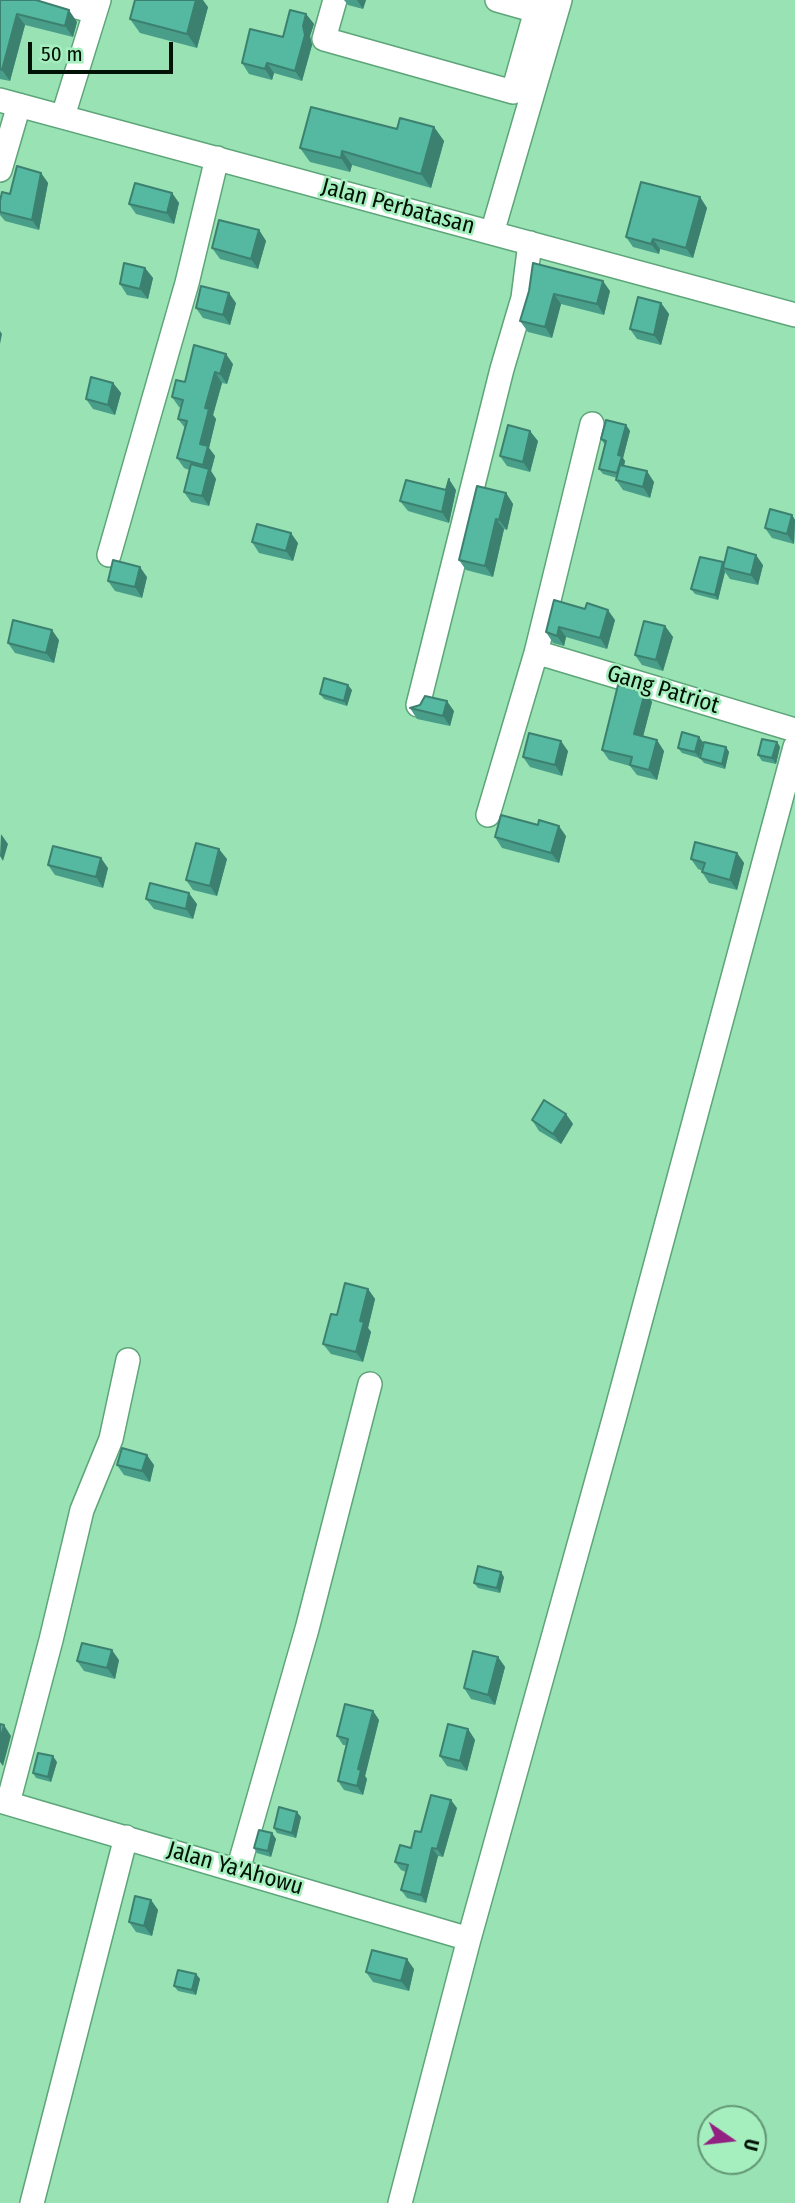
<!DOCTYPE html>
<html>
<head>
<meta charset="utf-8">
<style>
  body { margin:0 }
  #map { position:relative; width:795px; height:2203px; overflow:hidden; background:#98e2b3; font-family:"Fira Sans Condensed",sans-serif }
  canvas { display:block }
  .north { position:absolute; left:697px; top:2105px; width:70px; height:70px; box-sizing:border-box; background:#a5efbf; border:2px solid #639675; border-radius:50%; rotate:104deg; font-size:19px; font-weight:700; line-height:28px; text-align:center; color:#001105 }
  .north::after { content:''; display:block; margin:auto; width:24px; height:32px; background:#932181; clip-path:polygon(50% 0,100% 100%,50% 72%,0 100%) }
  .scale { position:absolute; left:28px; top:42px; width:145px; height:32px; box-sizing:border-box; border:4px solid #001105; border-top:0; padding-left:9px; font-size:21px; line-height:24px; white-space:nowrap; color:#001105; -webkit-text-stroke:5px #a5efbf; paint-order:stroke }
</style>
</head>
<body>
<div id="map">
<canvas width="795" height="2203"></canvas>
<div class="north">U</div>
<div class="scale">50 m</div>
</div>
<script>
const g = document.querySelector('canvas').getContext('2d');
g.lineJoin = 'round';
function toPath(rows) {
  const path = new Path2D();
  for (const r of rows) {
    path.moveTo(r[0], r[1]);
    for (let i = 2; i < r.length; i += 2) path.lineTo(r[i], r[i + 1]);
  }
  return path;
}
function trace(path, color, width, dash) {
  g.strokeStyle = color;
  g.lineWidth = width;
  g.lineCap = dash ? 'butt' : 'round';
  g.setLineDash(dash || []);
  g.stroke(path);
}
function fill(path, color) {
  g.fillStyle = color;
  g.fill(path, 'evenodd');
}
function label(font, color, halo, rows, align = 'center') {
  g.font = font + ' "Fira Sans Condensed",sans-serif';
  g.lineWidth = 5;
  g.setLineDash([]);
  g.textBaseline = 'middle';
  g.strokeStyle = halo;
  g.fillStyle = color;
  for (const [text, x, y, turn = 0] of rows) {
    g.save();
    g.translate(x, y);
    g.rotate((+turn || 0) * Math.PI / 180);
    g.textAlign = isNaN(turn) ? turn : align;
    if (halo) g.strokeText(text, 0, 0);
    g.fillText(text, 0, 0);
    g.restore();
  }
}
const minor = toPath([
  [50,0,95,12],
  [335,0,324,39,513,92,539,0],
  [497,0,536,11],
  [0,100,795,315],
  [63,116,99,0],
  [0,170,19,105],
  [492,233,560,0],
  [592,424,536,653,549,656,795,730],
  [109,555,187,283,217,158],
  [418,705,502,369,523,298,530,243],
  [488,815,536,653],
  [0,1801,469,1939],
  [8,1803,51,1640,82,1510,111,1439,128,1360],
  [238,1870,307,1629,370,1384],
  [32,2203,126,1837],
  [400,2203,469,1939,614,1419,795,747]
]);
trace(minor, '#5da579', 26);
trace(minor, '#fff', 23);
fill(toPath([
  [0,0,77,22,73,37,25,25,10,81,0,79],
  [344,0,366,0,363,9,348,5],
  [208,7,197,48,140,33,130,19],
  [306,14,314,24,310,36,312,45,302,81,274,73,272,80,249,74,242,63,283,37],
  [434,127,444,141,431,188,352,165,350,172,310,162,300,148],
  [41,173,48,183,39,230,5,221,0,215,0,201],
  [172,193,179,203,174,224,136,214,129,204],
  [700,197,707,208,693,258,660,249,659,254,633,247,626,237],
  [259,230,266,241,258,269,220,259,212,248],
  [145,268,153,278,148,299,127,295,120,284],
  [529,291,610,291,604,315,561,304,552,338,528,332,520,321],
  [236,303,230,325,203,318,196,308],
  [661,303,669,314,661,345,637,339,630,329],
  [233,364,227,384,222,383,213,415,216,419,209,448,215,456,211,471,216,479,209,506,191,502,184,492,189,470,184,468,177,458,185,428,178,419,181,408,179,407,172,397,185,382],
  [113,383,121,393,115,415,93,409,86,399],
  [626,425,630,431,623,458,625,461,624,466,654,482,650,498,623,490,616,480,617,478,603,474,599,469,605,445,601,439],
  [538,441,530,472,507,466,500,456],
  [456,490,449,523,408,511,400,501],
  [506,493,513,504,507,530,504,529,493,577,466,570,459,560],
  [792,515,795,520,794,544,772,538,765,528],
  [252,542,298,543,293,561,259,553],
  [724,564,763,565,758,585,730,579,725,572,718,600,695,594,691,589],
  [147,577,142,598,115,591,108,581],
  [585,609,615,620,607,649,566,637,564,646,553,643,546,632],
  [665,626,673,637,663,671,642,665,635,655],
  [59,640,54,663,15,653,8,643],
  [352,690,347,706,324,699,320,694],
  [645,692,652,702,643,737,664,751,657,780,637,775,630,766,609,760,602,750],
  [410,708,454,711,450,726,417,719],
  [703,742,699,758,682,753,678,748],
  [777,742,780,747,776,764,762,761,758,755],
  [726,747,729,752,725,769,704,763,700,758],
  [568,751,562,776,530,767,523,757],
  [566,836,559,863,502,848,495,837],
  [737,853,744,863,737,890,709,883,702,872,703,871,698,869,691,859],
  [227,859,217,896,193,890,186,880],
  [48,865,108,868,103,888,55,875],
  [146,899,197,904,193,919,154,909],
  [566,1114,573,1124,561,1144,539,1131,532,1120],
  [368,1289,375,1299,368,1328,371,1332,363,1362,331,1354,323,1344,337,1315],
  [117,1465,154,1465,150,1482,124,1475],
  [504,1577,500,1593,478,1588,474,1583],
  [498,1657,505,1667,495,1705,471,1699,464,1688],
  [119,1660,115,1679,84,1671,77,1661],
  [373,1711,379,1720,365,1776,367,1779,363,1795,344,1790,338,1781,346,1745,343,1745,337,1736],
  [468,1729,475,1740,467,1771,447,1766,440,1756],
  [57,1762,51,1782,36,1778,33,1773],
  [457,1808,443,1857,438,1856,426,1903,407,1898,401,1890,406,1872,401,1870,395,1862,411,1848,421,1832],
  [301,1817,296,1838,277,1833,274,1828],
  [272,1833,276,1839,271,1857,257,1853,254,1848],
  [151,1900,158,1910,152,1936,136,1932,129,1922],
  [414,1969,409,1991,373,1982,366,1972],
  [196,1974,200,1979,196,1995,178,1991,174,1986]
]), '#499e8a');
fill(toPath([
  [196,0,203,0,208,7,197,48,187,34],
  [357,0,366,0,363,9],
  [69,10,77,22,73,37,65,26],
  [17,14,25,25,10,81,2,70],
  [306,14,314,24,310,36,312,45,302,81,295,71],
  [267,63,274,73,272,80,265,69],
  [434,127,444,141,431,188,421,174],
  [342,151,352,165,350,172,341,158],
  [41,173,48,183,39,230,32,220],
  [172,193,179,203,174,224,167,213],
  [700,197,707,208,693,258,686,248],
  [259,230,266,241,258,269,251,259],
  [653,239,660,249,659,254,651,244],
  [145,268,153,278,148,299,140,289],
  [603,281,610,291,604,315,597,304],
  [229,293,236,303,230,325,223,315],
  [554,294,561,304,552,338,545,327],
  [661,303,669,314,661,345,654,335],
  [0,331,2,334,0,344],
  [226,354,233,364,227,384,220,374],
  [215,372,222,383,213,415,216,419,209,448,215,456,211,471,216,479,209,506,202,496,208,472,203,465,200,444,205,408],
  [113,383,121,393,115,415,108,405],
  [626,425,630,431,623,458,625,461,621,478,618,455],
  [530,431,538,441,530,472,523,462],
  [647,471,654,482,650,498,643,487],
  [449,479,456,490,449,523,442,512],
  [506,493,513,504,507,530,499,520],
  [792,515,795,520,794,544,787,534],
  [496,519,504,529,493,577,485,566],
  [291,533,298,543,293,561,286,551],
  [756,555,763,565,758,585,751,575],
  [723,562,726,568,723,568,725,572,718,600,715,595],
  [140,567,147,577,142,598,135,587],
  [608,610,615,620,607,649,600,638],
  [665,626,673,637,663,671,656,660],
  [559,627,566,637,564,646,557,636],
  [52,630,59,640,54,663,46,653],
  [348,685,352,690,347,706,344,701],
  [645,692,652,702,641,744,634,734],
  [447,701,454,711,450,726,443,716],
  [699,737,703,742,699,758,695,752],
  [657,740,664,751,657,780,649,770],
  [561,741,568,751,562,776,555,765],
  [777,742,780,747,776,764,772,758],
  [726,747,729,752,725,769,722,764],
  [559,826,566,836,559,863,551,853],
  [1,834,8,844,3,861,0,856],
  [219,849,227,859,217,896,210,886],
  [737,853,744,863,737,890,730,880],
  [101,858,108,868,103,888,96,877],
  [189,893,197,904,193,919,186,909],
  [566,1114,573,1124,561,1144,553,1134],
  [368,1289,375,1299,368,1328,371,1332,363,1362,356,1352,360,1321],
  [147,1455,154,1465,150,1482,142,1471],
  [501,1572,504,1577,500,1593,497,1588],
  [112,1650,119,1660,115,1679,107,1668],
  [498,1657,505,1667,495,1705,488,1695],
  [373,1711,379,1720,365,1776,367,1779,363,1795,357,1786,358,1769],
  [4,1725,11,1736,3,1766,0,1762,0,1741],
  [468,1729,475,1740,467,1771,460,1761],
  [53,1756,57,1762,51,1782,48,1777],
  [451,1800,457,1808,443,1857,437,1849],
  [297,1812,301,1817,296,1838,292,1833],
  [272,1833,276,1839,271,1857,268,1851],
  [432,1848,438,1856,426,1903,421,1895],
  [151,1900,158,1910,152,1936,144,1926],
  [407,1959,414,1969,409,1991,401,1981],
  [196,1974,200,1979,196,1995,192,1990]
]), '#3c8170');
const building = toPath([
  [0,0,36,0,69,10,65,26,17,14,2,70,0,69,0,0],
  [135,0,196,0,187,34,130,19,135,0],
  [290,10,306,14,303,26,305,35,295,71,267,63,265,69,242,63,250,29,283,37,290,10],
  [311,107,397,129,400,118,434,127,421,174,342,151,341,158,300,148,311,107],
  [17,166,41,173,32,220,0,212,0,201,2,192,10,194,17,166],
  [641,182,700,197,686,248,653,239,651,244,626,237,641,182],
  [135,183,172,193,167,213,129,204,135,183],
  [219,220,259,230,251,259,212,248,219,220],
  [124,263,145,268,140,289,120,284,124,263],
  [533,263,603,281,597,304,554,294,545,327,520,321,529,291,533,263],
  [201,286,229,293,223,315,196,308,201,286],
  [638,297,661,303,654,335,630,329,638,297],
  [194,345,226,354,220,374,215,372,205,408,209,409,200,444,208,446,203,465,177,458,187,421,178,419,183,400,172,397,176,380,185,382,194,345],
  [91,377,113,383,108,405,86,399,91,377],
  [606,420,626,425,618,455,622,456,617,473,599,469,606,441,601,439,606,420],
  [508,425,530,431,523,462,500,456,508,425],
  [191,464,209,469,202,496,184,492,191,464],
  [620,465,647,471,643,487,616,480,620,465],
  [449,479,442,512,400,501,406,480,446,490,449,479],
  [477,486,506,493,499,520,496,519,485,566,459,560,477,486],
  [770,509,792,515,787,534,765,528,770,509],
  [257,524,291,533,286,551,252,542,257,524],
  [728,547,756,555,751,575,723,568,728,547],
  [700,557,723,562,715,595,691,589,700,557],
  [113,560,140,567,135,587,108,581,113,560],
  [554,600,585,609,587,603,608,610,600,638,559,627,557,636,546,632,554,600],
  [13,620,52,630,46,653,8,643,13,620],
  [644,621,665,626,656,660,635,655,644,621],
  [324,678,348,685,344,701,320,694,324,678],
  [618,685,645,692,634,734,657,740,649,770,630,765,632,757,602,750,618,685],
  [425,696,447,701,443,716,410,708,420,705,425,696],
  [682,732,699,737,695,752,678,748,682,732],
  [529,733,561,741,555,765,523,757,529,733],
  [762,739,777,742,772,758,758,755,762,739],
  [704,742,726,747,722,764,700,758,704,742],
  [501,815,538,825,539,820,559,826,551,853,495,837,501,815],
  [695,842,737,853,730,880,702,872,705,863,691,859,695,842],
  [196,843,219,849,210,886,186,880,196,843],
  [53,846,101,858,96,877,48,865,53,846],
  [150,883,189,893,186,909,146,899,150,883],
  [544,1100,566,1114,553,1134,532,1120,544,1100],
  [345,1283,368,1289,360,1321,364,1322,356,1352,323,1344,331,1314,337,1315,345,1283],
  [122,1448,147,1455,142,1471,117,1465,122,1448],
  [478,1566,501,1572,497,1588,474,1583,478,1566],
  [82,1643,112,1650,107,1668,77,1661,82,1643],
  [473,1651,498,1657,488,1695,464,1688,473,1651],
  [345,1704,373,1711,358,1769,361,1770,357,1786,338,1781,348,1739,337,1736,345,1704],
  [0,1724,4,1725,0,1741,0,1724],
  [448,1724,468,1729,460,1761,440,1756,448,1724],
  [38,1753,53,1756,48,1777,33,1773,38,1753],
  [431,1795,451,1800,437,1849,432,1848,421,1895,401,1890,408,1865,395,1862,400,1845,411,1848,415,1831,421,1832,431,1795],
  [279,1807,297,1812,292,1833,274,1828,279,1807],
  [259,1830,272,1833,268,1851,254,1848,259,1830],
  [135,1896,151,1900,144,1926,129,1922,135,1896],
  [372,1950,407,1959,401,1981,366,1972,372,1950],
  [178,1970,196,1974,192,1990,174,1986,178,1970]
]);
fill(building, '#55b8a0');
trace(building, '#3c8170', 2);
label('23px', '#001105', '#a5efbf', [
  ["Jalan Perbatasan",398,207,15],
  ["Gang Patriot",663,690,17],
  ["Jalan Ya'Ahowu",235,1869,16]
]);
</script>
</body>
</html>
